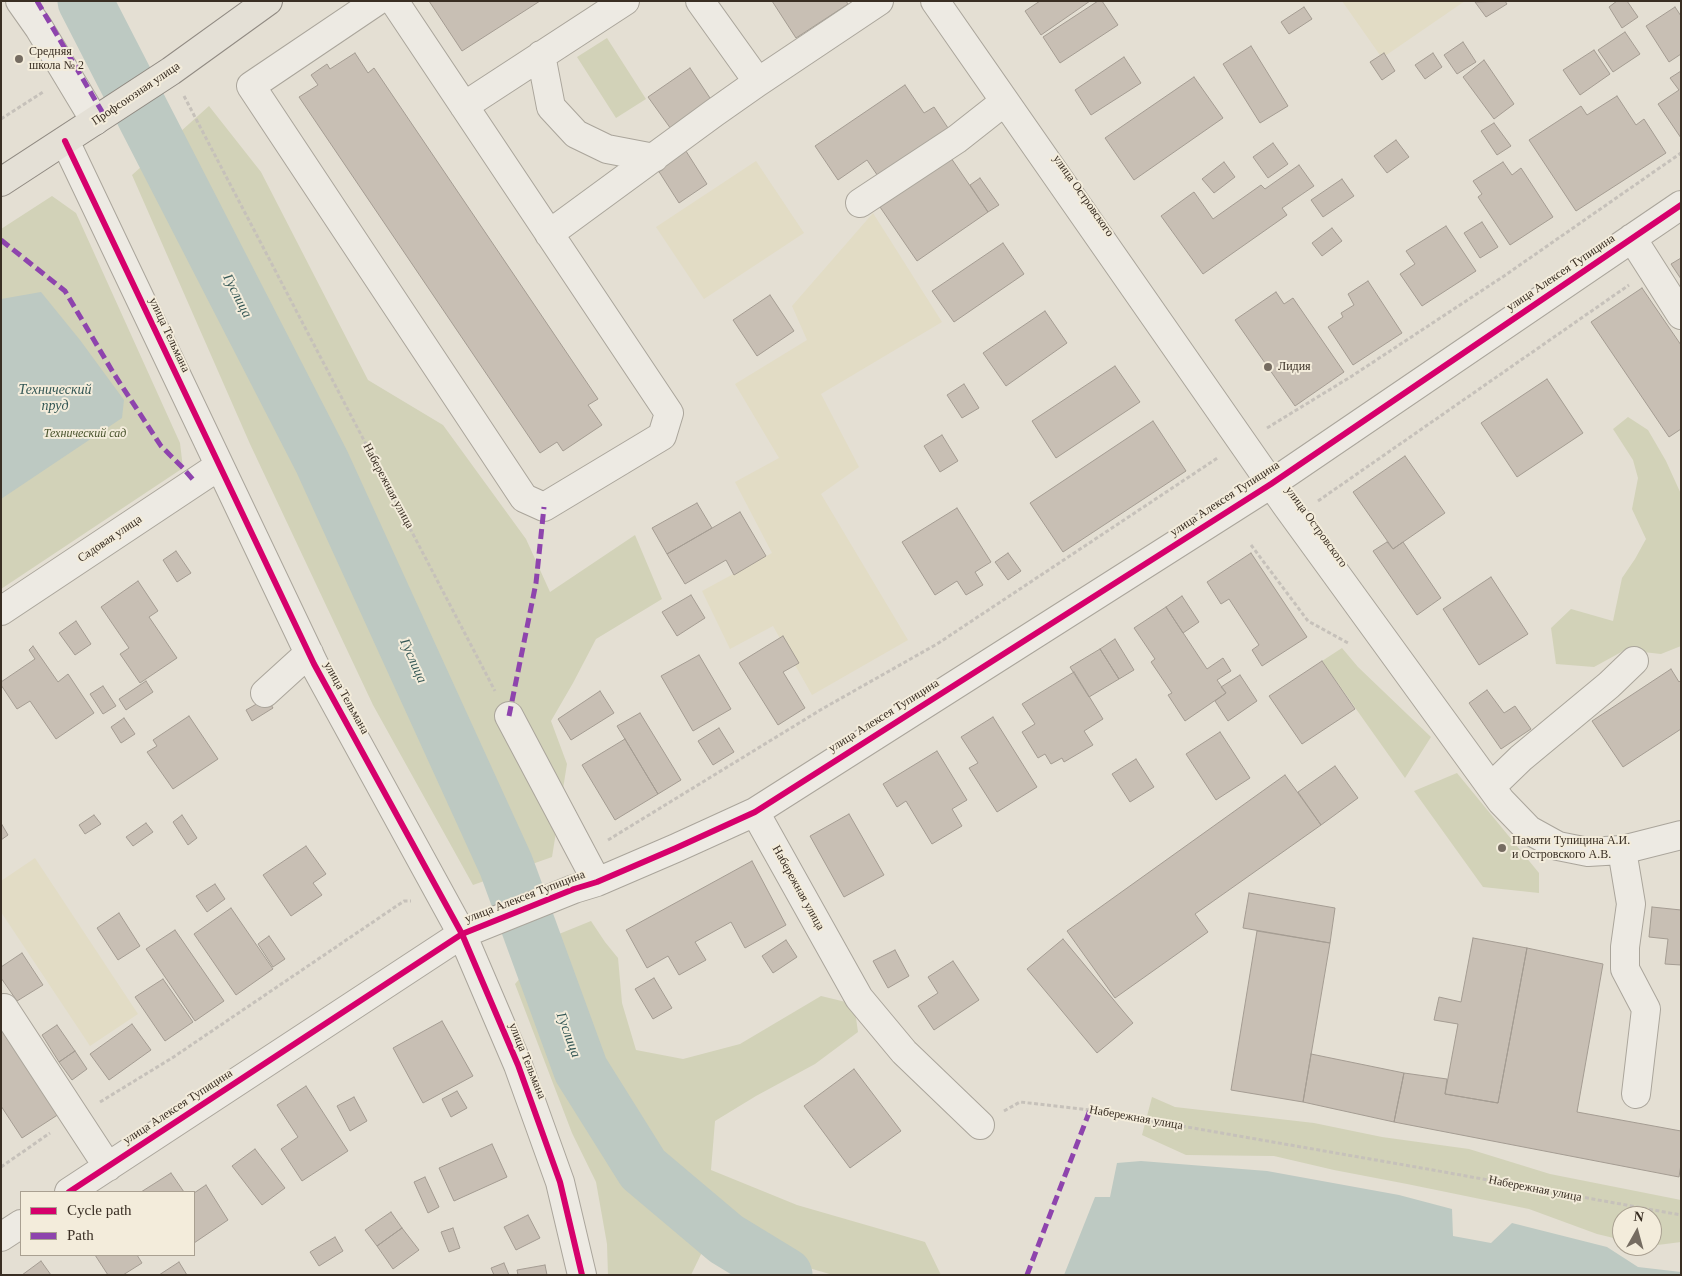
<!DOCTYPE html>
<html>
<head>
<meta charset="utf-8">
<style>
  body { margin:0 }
  #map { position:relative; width:1682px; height:1276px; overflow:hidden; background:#e4dfd3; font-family:Georgia,serif }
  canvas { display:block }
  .frame { position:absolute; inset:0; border:2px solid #392e23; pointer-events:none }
  .legend { position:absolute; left:20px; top:1191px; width:175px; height:65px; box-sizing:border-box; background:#f3ecdb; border:1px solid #a9a091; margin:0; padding:6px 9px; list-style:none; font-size:15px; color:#392e23 }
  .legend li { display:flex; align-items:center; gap:10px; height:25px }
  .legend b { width:25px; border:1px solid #a9a091 }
  .north { position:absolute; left:1612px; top:1206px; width:50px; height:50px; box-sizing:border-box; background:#f3ecdb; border:1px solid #a9a091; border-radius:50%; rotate:7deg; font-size:14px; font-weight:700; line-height:20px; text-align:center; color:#392e23 }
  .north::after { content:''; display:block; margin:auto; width:18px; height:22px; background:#756c61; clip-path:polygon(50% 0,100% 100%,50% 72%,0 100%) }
</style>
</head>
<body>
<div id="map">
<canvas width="1682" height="1276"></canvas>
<div class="frame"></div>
<ul class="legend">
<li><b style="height:6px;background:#d6006c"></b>Cycle path</li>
<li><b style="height:6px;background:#8e44ad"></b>Path</li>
</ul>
<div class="north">N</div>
</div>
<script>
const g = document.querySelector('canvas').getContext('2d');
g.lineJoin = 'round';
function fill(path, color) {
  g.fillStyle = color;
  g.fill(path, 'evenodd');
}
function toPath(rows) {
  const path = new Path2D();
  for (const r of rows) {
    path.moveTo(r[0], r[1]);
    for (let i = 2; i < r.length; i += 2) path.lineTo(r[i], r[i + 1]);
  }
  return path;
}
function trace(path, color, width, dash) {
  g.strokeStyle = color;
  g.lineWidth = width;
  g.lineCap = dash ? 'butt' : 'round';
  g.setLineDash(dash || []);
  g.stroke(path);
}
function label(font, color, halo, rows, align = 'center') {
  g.font = font + ' Georgia,serif';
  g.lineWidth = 4;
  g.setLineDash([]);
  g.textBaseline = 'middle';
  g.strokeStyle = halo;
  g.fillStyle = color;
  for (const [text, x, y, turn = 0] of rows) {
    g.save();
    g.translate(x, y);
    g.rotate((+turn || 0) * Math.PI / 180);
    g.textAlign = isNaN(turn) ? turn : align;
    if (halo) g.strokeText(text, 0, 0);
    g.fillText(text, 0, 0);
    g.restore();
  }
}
fill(toPath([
  [1342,1,1465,1,1382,58],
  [756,161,804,233,704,299,656,227],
  [873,213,942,322,821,394,859,467,821,494,908,640,812,695,773,626,730,649,702,591,772,553,735,482,779,458,735,384,807,340,792,306],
  [35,858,138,1014,90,1046,1,912,1,881]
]), '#e2dcc5');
fill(toPath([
  [607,38,646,99,616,118,577,57],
  [209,106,261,172,368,380,443,425,526,539,550,592,635,535,662,599,596,639,573,683,551,721,567,764,552,857,473,885,373,705,250,444,132,175],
  [52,196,76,213,180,443,183,468,1,589,1,229],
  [1628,417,1648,430,1666,461,1681,494,1681,646,1661,654,1625,650,1594,667,1556,664,1551,628,1571,609,1613,621,1622,578,1635,559,1646,539,1632,509,1638,478,1633,460,1613,429],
  [1342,648,1358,667,1431,737,1405,778,1322,661],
  [1457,773,1539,873,1539,893,1483,887,1414,791],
  [591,921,605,942,618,958,622,1003,636,1050,683,1059,740,1044,821,996,854,1004,858,1032,815,1064,756,1096,715,1121,711,1170,797,1205,925,1242,941,1275,833,1275,809,1268,713,1211,704,1248,691,1275,608,1275,607,1244,596,1182,572,1133,515,984,559,934],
  [1152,1097,1175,1107,1314,1123,1382,1137,1469,1149,1550,1174,1681,1200,1681,1242,1650,1246,1648,1246,1652,1246,1652,1216,1622,1216,1622,1240,1597,1234,1529,1209,1407,1184,1334,1170,1274,1156,1186,1155,1142,1135]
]), '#d2d2b8');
fill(toPath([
  [41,292,80,340,124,400,122,418,1,499,1,299],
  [1141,1161,1267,1171,1399,1195,1452,1209,1453,1236,1491,1243,1512,1223,1607,1247,1638,1267,1681,1272,1681,1275,1064,1275,1095,1197,1110,1197,1117,1163]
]), '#bdc9c2');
trace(toPath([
  [85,1,322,462,506,865,581,1070,643,1169,726,1239,785,1275]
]), '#bdc9c2', 55);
const building = toPath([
  [429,1,540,1,462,51,429,1],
  [772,1,846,1,848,4,796,38,772,1],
  [1040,1,1090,1,1041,35,1025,11,1040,1],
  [1098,1,1102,1,1118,25,1060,63,1043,37,1098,1],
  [1505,1,1507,4,1486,17,1475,2,1505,1],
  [1617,1,1627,1,1638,17,1622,28,1609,7,1617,1],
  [1304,7,1312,19,1289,34,1281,22,1304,7],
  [1675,7,1681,16,1681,54,1669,62,1646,26,1675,7],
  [1625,32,1640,54,1613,72,1598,50,1625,32],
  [1463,42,1476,62,1457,74,1444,55,1463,42],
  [1251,46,1288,106,1260,123,1223,64,1251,46],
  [1594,50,1610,74,1580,95,1563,70,1594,50],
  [355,53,368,73,374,68,598,399,588,405,602,425,563,451,557,442,540,453,299,97,318,85,311,75,327,64,330,69,355,53],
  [1384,53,1395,71,1382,80,1370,62,1384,53],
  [1433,53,1442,67,1425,79,1415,65,1433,53],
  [1124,57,1141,83,1091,115,1075,90,1124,57],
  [1484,60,1514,104,1494,119,1463,77,1484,60],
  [690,68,712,101,671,129,648,97,690,68],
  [1681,71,1681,138,1658,104,1679,90,1670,78,1681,71],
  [1194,77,1223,118,1134,180,1105,138,1194,77],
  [905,85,924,113,934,107,952,134,882,182,867,160,838,180,815,146,905,85],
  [1617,96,1636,125,1644,119,1666,153,1576,211,1529,140,1581,106,1587,115,1617,96],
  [1494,123,1511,146,1497,155,1481,131,1494,123],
  [1396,140,1409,157,1387,173,1374,156,1396,140],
  [1273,143,1288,164,1268,178,1253,157,1273,143],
  [684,148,707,184,679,203,656,167,684,148],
  [951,158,988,212,917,261,880,207,951,158],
  [1224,162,1235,177,1214,193,1202,179,1224,162],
  [1503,162,1512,175,1521,168,1553,217,1510,245,1478,197,1482,194,1473,181,1503,162],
  [1299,165,1314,186,1282,208,1287,215,1203,274,1161,216,1194,192,1213,219,1261,185,1265,189,1299,165],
  [980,178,999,205,988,212,970,185,980,178],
  [1342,179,1354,196,1323,217,1311,200,1342,179],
  [1482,222,1498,247,1480,258,1464,233,1482,222],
  [1446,226,1476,271,1422,306,1400,274,1415,264,1406,251,1446,226],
  [1332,228,1342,241,1322,256,1312,243,1332,228],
  [1003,243,1024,274,954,322,932,291,1003,243],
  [1681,258,1681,279,1671,264,1681,258],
  [1368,281,1402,333,1353,365,1328,327,1343,317,1341,313,1354,305,1348,294,1368,281],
  [1642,288,1681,345,1681,429,1669,437,1591,322,1642,288],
  [1276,292,1284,304,1293,298,1344,372,1295,406,1235,320,1276,292],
  [770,295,794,331,757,356,733,320,770,295],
  [1045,311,1067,343,1006,386,983,353,1045,311],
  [1115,366,1140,402,1056,458,1032,421,1115,366],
  [1547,379,1583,433,1517,477,1481,423,1547,379],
  [964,384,979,408,962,418,947,395,964,384],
  [1153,421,1186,471,1063,552,1030,503,1153,421],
  [942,435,958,461,940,472,924,446,942,435],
  [1405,456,1445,513,1393,549,1353,492,1405,456],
  [697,503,712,528,667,554,652,528,697,503],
  [957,508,991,562,975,572,983,585,966,595,957,581,935,595,902,542,957,508],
  [740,512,766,556,734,575,726,560,685,584,667,554,740,512],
  [1387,542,1393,549,1403,542,1441,598,1417,615,1373,551,1387,542],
  [176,551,191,573,177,582,163,560,176,551],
  [1008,553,1021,571,1008,580,995,562,1008,553],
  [1251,553,1307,637,1262,666,1252,650,1259,645,1229,599,1221,604,1207,582,1251,553],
  [1491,577,1528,634,1479,665,1443,609,1491,577],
  [138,581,158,611,149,617,177,658,140,683,120,654,129,648,101,607,138,581],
  [691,595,705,618,677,636,662,612,691,595],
  [1182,596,1199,622,1183,633,1166,607,1182,596],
  [1166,607,1207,669,1223,658,1231,671,1217,680,1226,693,1185,721,1168,695,1172,693,1151,662,1155,659,1134,628,1166,607],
  [76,621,91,644,75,655,59,633,76,621],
  [783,636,799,663,783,672,805,708,778,725,739,663,783,636],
  [1115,639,1134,670,1119,679,1100,649,1115,639],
  [33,646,58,682,68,674,94,713,56,739,30,701,17,709,1,685,1,682,35,659,29,650,33,646],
  [1100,649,1119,679,1089,697,1070,667,1100,649],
  [699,655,731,709,693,731,661,676,699,655],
  [1322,661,1355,709,1302,744,1269,696,1322,661],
  [1671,669,1679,682,1681,680,1681,729,1623,767,1592,721,1671,669],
  [1074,672,1103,719,1084,731,1093,745,1064,762,1062,758,1051,764,1045,754,1038,758,1022,732,1035,724,1022,704,1074,672],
  [1240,675,1257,701,1228,721,1215,701,1226,693,1221,687,1240,675],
  [146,681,153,692,126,710,119,699,146,681],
  [103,686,116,706,103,714,90,694,103,686],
  [1487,690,1504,713,1515,706,1531,729,1501,749,1469,703,1487,690],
  [600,691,614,713,571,740,558,719,600,691],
  [267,698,273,708,252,721,246,710,267,698],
  [640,713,681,780,658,794,617,726,640,713],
  [189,716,218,759,173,789,147,752,157,746,153,740,189,716],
  [993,717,1037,787,997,812,969,768,978,763,961,737,993,717],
  [124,718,135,734,121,743,111,727,124,718],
  [719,728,734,752,713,765,698,741,719,728],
  [1220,732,1250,778,1216,800,1186,754,1220,732],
  [625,739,658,794,615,820,582,765,625,739],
  [937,751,967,800,952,809,962,826,932,844,906,801,897,807,883,784,937,751],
  [1136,759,1154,787,1130,802,1112,774,1136,759],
  [1335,766,1358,798,1321,825,1298,792,1335,766],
  [1285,775,1321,825,1195,914,1208,932,1115,998,1067,931,1285,775],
  [849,814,884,875,844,897,810,836,849,814],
  [94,815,101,824,85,834,79,825,94,815],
  [182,815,197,838,188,845,173,822,182,815],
  [1,823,8,835,1,840,1,823],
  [146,823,153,832,133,846,126,837,146,823],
  [306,846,326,874,313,883,322,895,291,916,263,875,306,846],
  [752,861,786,925,745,948,731,922,695,942,706,960,679,975,668,956,647,968,626,930,752,861],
  [215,884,225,899,207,912,196,896,215,884],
  [1249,893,1335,908,1330,943,1243,928,1249,893],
  [1652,907,1681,910,1681,965,1665,964,1668,939,1649,937,1652,907],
  [231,908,273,969,236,995,194,934,231,908],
  [119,913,140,946,118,960,97,928,119,913],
  [175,930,224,1001,195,1021,146,949,175,930],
  [1257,931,1330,943,1303,1102,1231,1090,1257,931],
  [269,936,285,959,273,967,258,944,269,936],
  [1473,938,1527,948,1498,1103,1445,1094,1458,1024,1434,1020,1439,997,1461,1002,1473,938],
  [1063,939,1133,1023,1097,1053,1027,969,1063,939],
  [786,940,797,957,773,973,762,956,786,940],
  [1527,948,1603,964,1577,1112,1681,1131,1681,1164,1679,1177,1394,1122,1404,1073,1447,1079,1445,1094,1498,1103,1527,948],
  [895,950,909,976,888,988,873,961,895,950],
  [22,953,43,985,17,1001,1,978,1,967,22,953],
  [953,961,979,1000,934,1030,918,1006,938,993,928,977,953,961],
  [654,978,672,1008,653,1019,635,989,654,978],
  [163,979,193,1022,165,1041,135,997,163,979],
  [442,1021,473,1076,423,1103,393,1048,442,1021],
  [132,1024,151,1050,109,1080,90,1054,132,1024],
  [1,1025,59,1114,22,1138,1,1106,1,1025],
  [57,1025,75,1051,59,1062,42,1035,57,1025],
  [75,1051,87,1069,72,1080,59,1062,75,1051],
  [1311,1054,1404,1073,1394,1122,1303,1102,1311,1054],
  [854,1069,901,1131,850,1168,804,1106,854,1069],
  [306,1086,348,1151,302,1181,281,1149,298,1137,277,1105,306,1086],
  [457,1091,467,1108,451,1117,442,1099,457,1091],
  [354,1097,367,1121,350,1131,337,1106,354,1097],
  [492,1144,507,1177,454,1201,439,1168,492,1144],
  [255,1149,285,1188,262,1205,232,1166,255,1149],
  [171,1173,184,1192,141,1192,171,1173],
  [425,1177,439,1207,428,1213,414,1182,425,1177],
  [206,1185,228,1220,194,1243,194,1193,206,1185],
  [391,1212,402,1228,377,1246,365,1230,391,1212],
  [528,1215,540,1238,516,1250,504,1227,528,1215],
  [402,1228,419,1250,393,1269,377,1246,402,1228],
  [453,1228,460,1248,449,1252,441,1232,453,1228],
  [335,1237,343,1251,319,1266,310,1252,335,1237],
  [95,1255,137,1255,142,1263,123,1275,108,1275,95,1255],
  [41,1261,51,1275,22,1275,41,1261],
  [179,1262,187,1275,159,1275,179,1262],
  [504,1263,509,1275,494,1275,491,1268,504,1263],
  [545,1265,547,1275,518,1275,517,1270,545,1265]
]);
fill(building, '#c8bfb4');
trace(building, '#a49c92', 1);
const minor = toPath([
  [20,1,39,28,95,121],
  [377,1,251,86,524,498,544,507,662,436,669,413,394,1],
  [700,1,758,82,879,1],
  [935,1,1286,505,1501,801,1529,830,1558,846,1588,852,1622,850,1681,835],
  [541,55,551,107,576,134,607,149,654,158],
  [464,106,625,1],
  [65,141,314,664,462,934,518,1065,560,1182,582,1275],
  [860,203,957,139,1004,102],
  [549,234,714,113,758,82],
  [1632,238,1681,315],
  [1,611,219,466],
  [265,693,309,653],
  [509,716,597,882],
  [1491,787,1521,758,1609,685,1634,661],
  [755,812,859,998,904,1052,980,1125],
  [1622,850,1631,904,1625,947,1625,969,1646,1009,1636,1094],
  [4,1008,108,1167],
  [69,1192,462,934,574,889,597,882,676,848,755,812,1271,484,1681,205],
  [1,1237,21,1224]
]);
const major = toPath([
  [1,182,171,71,268,1]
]);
trace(minor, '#aaa59b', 30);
trace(major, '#908a82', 30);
trace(toPath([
  [184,96,495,691],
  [1,119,43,92],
  [1267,428,1352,376,1504,276,1681,153],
  [1318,501,1629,285],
  [1251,545,1308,621,1348,643],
  [608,840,822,709,937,644,1219,457],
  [100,1102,172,1058,404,901,411,901],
  [1004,1111,1020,1102,1090,1110,1433,1170,1681,1215],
  [1,1167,50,1133]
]), '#c6c1ba', 3, [4, 2.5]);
trace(minor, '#edeae3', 28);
trace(major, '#e4e0d6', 28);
trace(toPath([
  [37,1,104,115],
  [1,240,65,291,114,374,161,446,183,468,195,482],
  [509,716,536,583,544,507],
  [1027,1275,1090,1110]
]), '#8e44ad', 5, [10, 5]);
trace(toPath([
  [65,141,314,664,462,934,518,1065,560,1182,582,1275],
  [69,1192,462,934,574,889,597,882,676,848,755,812,1271,484,1681,205]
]), '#d6006c', 6);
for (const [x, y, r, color] of [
  [19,59,5,"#756c61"],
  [1268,367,5,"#756c61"],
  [1502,848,5,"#756c61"]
]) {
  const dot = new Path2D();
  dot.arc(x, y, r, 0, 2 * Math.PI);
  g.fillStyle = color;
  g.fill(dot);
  trace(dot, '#f3ecdb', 2);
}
label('12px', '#392e23', '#f3ecdb', [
  ["Средняя",29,52],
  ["школа № 2",29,66],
  ["Лидия",1278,367],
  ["Памяти Тупицина А.И.",1512,841],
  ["и Островского А.В.",1512,855]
], 'left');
label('12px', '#392e23', '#f3ecdb', [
  ["Профсоюзная улица",136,94,-34],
  ["улица Островского",1083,196,55],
  ["улица Алексея Тупицина",1561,273,-34],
  ["улица Тельмана",169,335,65],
  ["Набережная улица",388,486,62],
  ["улица Алексея Тупицина",1225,499,-33],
  ["улица Островского",1316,527,54],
  ["Садовая улица",110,539,-34],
  ["улица Тельмана",346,698,61],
  ["улица Алексея Тупицина",884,716,-32],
  ["Набережная улица",798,888,61],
  ["улица Алексея Тупицина",525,897,-21],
  ["улица Тельмана",527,1061,68],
  ["улица Алексея Тупицина",178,1107,-33],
  ["Набережная улица",1136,1118,10],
  ["Набережная улица",1535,1189,11]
]);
label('italic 12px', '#49532c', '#f3ecdb', [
  ["Технический сад",85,434]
]);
label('italic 14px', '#345755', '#f3ecdb', [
  ["Гуслица",237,296,63],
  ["Технический",55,390],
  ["пруд",55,406],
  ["Гуслица",413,661,66],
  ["Гуслица",568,1035,70]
]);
</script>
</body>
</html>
